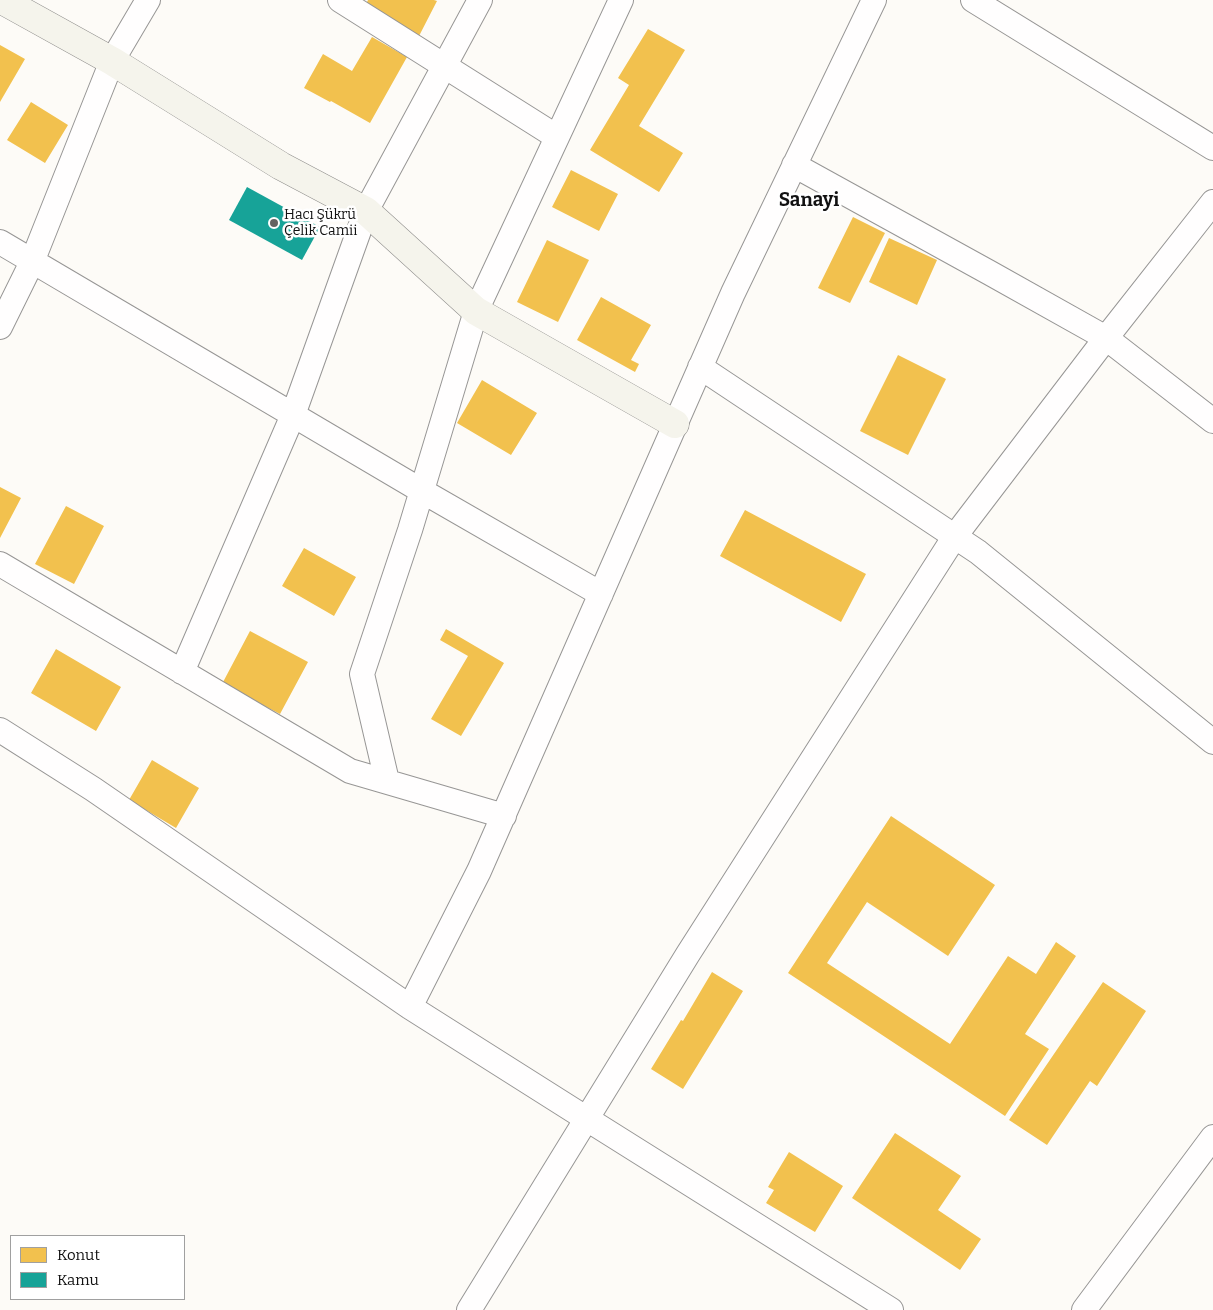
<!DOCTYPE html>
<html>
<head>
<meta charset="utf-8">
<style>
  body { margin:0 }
  #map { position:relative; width:1213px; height:1310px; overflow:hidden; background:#fdfbf7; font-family:Bitter,serif }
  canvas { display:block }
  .legend { position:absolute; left:10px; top:1235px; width:175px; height:65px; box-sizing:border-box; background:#fff; border:1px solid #a0a0a0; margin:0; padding:6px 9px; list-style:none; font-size:15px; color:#111 }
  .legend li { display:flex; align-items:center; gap:10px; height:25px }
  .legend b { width:25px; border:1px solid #a0a0a0 }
</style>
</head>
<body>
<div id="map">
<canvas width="1213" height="1310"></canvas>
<ul class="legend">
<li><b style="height:14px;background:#f2c14e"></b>Konut</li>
<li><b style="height:14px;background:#17a398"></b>Kamu</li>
</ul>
</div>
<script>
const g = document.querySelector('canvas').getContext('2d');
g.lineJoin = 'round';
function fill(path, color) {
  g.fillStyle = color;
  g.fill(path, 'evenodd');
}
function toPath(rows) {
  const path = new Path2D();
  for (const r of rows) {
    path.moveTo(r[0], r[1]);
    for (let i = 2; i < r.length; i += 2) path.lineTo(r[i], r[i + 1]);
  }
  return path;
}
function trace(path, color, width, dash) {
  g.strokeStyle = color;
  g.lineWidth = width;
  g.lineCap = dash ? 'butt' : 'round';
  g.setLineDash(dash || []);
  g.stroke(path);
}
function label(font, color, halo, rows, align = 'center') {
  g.font = font + ' Bitter,serif';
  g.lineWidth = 5;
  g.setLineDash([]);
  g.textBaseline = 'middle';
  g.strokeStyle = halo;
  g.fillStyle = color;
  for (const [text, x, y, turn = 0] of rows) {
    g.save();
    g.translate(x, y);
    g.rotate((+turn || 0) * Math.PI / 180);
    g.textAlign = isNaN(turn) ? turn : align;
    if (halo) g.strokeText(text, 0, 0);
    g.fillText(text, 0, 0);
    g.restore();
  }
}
fill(toPath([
  [368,0,434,0,437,1,419,36,364,8],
  [648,29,685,50,639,126,683,153,659,192,590,150,629,85,618,78],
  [372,37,407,57,370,123,331,101,330,102,304,88,323,54,352,71],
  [0,45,25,59,0,102],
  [31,102,68,125,45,163,7,140],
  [571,170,618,194,599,231,552,207],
  [853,217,885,233,850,303,818,288],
  [889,238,937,260,917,305,869,282],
  [547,240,589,260,558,322,517,302],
  [601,297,651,325,631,360,639,364,635,372,577,340],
  [898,355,946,379,908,455,860,431],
  [482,380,537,413,511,455,457,423],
  [0,487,21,498,0,538],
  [66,506,104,526,74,584,35,564],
  [745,510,866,574,841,622,720,556],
  [304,548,356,577,334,616,282,586],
  [446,629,504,663,461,736,431,719,468,656,440,640],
  [250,631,308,662,280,714,222,684],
  [56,649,121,687,96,731,31,693],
  [152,760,199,788,176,828,129,800],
  [891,816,995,885,948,956,867,902,827,963,950,1044,1008,956,1036,974,1056,942,1076,956,1025,1034,1049,1049,1005,1116,788,973],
  [712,972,743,991,683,1089,651,1069,681,1020,683,1021],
  [1103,982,1146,1011,1097,1086,1090,1081,1047,1145,1009,1120],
  [895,1133,961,1176,938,1210,981,1239,960,1270,852,1198],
  [789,1152,843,1186,815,1232,766,1203,774,1190,768,1187]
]), '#f2c14e');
fill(toPath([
  [247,187,320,227,302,260,229,220]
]), '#17a398');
const street = toPath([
  [340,0,557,137],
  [973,0,1213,148],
  [794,165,990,273,1106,338,1213,421],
  [0,242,422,491,601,594],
  [0,327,32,262,112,61,148,0],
  [700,367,978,552,1213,742],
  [0,564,350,771,504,816],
  [182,672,293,415,366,211,480,0],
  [0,730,93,789,410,1007,587,1119,891,1310],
  [387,781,362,674,410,530,476,311,621,0],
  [410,1007,479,871,733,293,874,0],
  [469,1310,688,954,955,536,1106,338,1213,202],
  [1084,1310,1213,1137]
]);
const secondary = toPath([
  [2,0,112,61,281,166,366,211,476,311,675,424]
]);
trace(street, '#979695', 26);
trace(secondary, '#8e8d8b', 29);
trace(street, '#fffefe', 24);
trace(secondary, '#f5f4ec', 28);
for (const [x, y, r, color] of [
  [274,223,5,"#646362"]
]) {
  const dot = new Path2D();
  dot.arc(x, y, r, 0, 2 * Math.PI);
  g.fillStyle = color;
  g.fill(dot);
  trace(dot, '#fff', 2);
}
label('14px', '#111', '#fff', [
  ["Hacı Şükrü",284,215],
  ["Çelik Camii",284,231]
], 'left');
label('bold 19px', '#111', '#fff', [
  ["Sanayi",809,201]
]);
</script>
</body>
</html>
